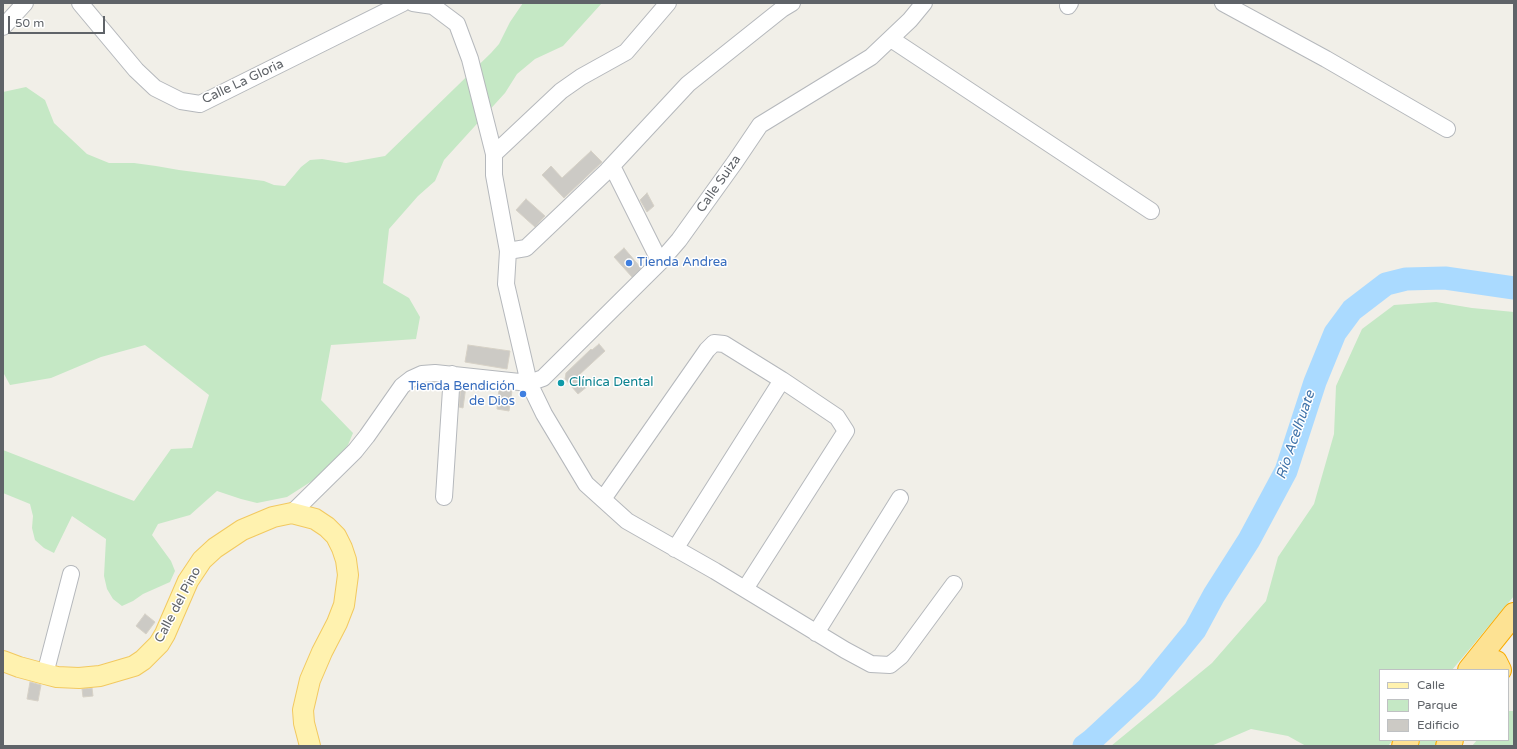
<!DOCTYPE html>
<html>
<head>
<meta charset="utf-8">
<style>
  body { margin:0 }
  #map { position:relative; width:1517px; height:749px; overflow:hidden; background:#f1efe8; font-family:"Varela Round",sans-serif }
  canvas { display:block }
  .frame { position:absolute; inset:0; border:4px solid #5f6368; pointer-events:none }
  .legend { position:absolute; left:1379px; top:669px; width:130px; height:72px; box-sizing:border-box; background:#fff; border:1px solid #bfc1c3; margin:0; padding:5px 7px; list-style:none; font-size:12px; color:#5f6368 }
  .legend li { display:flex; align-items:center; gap:8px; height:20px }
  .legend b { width:20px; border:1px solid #bfc1c3 }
  .scale { position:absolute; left:8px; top:16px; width:97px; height:18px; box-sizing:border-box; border:2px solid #5f6368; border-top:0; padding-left:5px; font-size:12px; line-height:14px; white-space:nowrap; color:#5f6368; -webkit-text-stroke:3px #fff; paint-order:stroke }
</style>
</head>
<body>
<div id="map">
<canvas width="1517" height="749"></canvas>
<div class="frame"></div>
<ul class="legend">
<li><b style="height:5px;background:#fff2af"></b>Calle</li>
<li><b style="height:11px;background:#c5e8c5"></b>Parque</li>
<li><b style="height:11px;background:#cccac5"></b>Edificio</li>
</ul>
<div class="scale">50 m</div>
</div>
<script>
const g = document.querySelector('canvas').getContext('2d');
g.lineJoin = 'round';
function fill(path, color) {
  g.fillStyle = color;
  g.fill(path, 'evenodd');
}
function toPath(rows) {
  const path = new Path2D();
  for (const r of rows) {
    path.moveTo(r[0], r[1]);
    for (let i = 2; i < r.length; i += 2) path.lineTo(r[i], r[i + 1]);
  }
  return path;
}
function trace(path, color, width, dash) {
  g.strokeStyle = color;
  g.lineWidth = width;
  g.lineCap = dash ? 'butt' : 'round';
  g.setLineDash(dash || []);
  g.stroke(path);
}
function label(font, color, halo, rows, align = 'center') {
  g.font = font + ' "Varela Round",sans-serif';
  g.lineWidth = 3;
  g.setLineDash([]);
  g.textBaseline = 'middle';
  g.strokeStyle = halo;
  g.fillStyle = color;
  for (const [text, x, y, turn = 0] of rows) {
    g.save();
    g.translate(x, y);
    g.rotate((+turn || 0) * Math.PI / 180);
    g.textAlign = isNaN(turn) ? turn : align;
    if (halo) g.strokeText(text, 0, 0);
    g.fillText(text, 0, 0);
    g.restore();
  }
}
fill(toPath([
  [523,3,602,3,563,46,535,59,517,74,505,93,444,160,435,181,418,196,389,229,383,283,409,298,420,317,416,339,331,345,321,400,353,433,348,445,330,467,312,481,287,497,257,503,241,499,217,491,190,515,158,524,152,535,171,561,175,571,170,582,143,594,133,601,122,606,113,599,107,589,104,576,106,539,72,516,54,553,44,548,35,540,32,528,33,516,30,504,3,493,3,450,134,501,171,449,192,448,209,395,145,345,101,357,51,378,10,385,4,374,3,369,3,92,26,87,45,100,54,123,87,154,109,163,134,163,156,166,179,170,264,181,274,185,285,186,301,167,310,160,322,159,346,163,385,156,491,53,499,44,510,22],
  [1436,302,1472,308,1514,312,1514,596,1452,670,1380,670,1380,740,1393,740,1388,746,1306,746,1288,736,1251,729,1211,746,1111,746,1212,663,1266,601,1278,557,1314,504,1334,434,1336,386,1362,329,1394,305],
  [1508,711,1514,711,1514,746,1472,746,1477,740,1508,740],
  [1421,740,1444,740,1439,746,1416,746]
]), '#c5e8c5');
trace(toPath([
  [1084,746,1092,740,1147,689,1195,630,1214,595,1249,540,1286,471,1315,382,1335,333,1352,310,1386,284,1406,279,1445,278,1514,288]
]), '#aadaff', 23);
const building = toPath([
  [591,151,602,162,564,198,542,175,551,166,562,178,591,151],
  [647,193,654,206,647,212,640,200,647,193],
  [526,199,545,216,535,227,516,210,526,199],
  [624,248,641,268,632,277,614,257,624,248],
  [599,344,605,351,579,375,588,386,578,394,565,379,566,373,591,349,592,350,599,344],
  [468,345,510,351,507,369,465,362,468,345],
  [461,385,466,386,463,408,459,407,461,385],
  [499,389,512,391,509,411,497,409,499,389],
  [145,614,155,622,146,634,136,626,145,614],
  [30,682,41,685,38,701,27,699,30,682],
  [92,688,93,696,83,697,82,689,92,688]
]);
fill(building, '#cccac5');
trace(building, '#d6d1c6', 1);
const minor = toPath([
  [80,3,136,70,155,88,181,101,200,104,403,3],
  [413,3,433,6,457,24,470,59,494,154,494,175,508,251,506,284,529,383,544,414,586,484,627,521,715,571,845,650,871,664,890,665,901,656,954,584],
  [1223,3,1326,59,1447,129],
  [1068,6,1070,3],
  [3,27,25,3],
  [891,39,1151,211],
  [494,154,561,91,581,77,626,52,668,3],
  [612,166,660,262],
  [508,251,526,248,607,171,688,84,782,9,792,3],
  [444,497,452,374],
  [603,499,707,350,714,343,724,344,782,380,837,417,846,431,745,589],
  [292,513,355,451,367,436,402,386,411,379,422,374,435,373,529,383,543,378,660,262,679,240,735,162,760,125,871,57,910,20,924,3],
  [675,549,782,380],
  [816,633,900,498],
  [45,674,71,574]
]);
const major = toPath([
  [3,661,19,667,45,674,57,677,79,678,100,676,134,666,143,660,159,644,165,634,188,581,202,560,215,548,242,530,273,517,292,513,315,519,327,527,336,536,342,548,346,560,348,575,344,605,337,623,322,652,310,680,303,710,304,723,310,746]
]);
const highway = toPath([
  [1475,663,1482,660,1490,660,1496,662,1500,670],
  [1469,670,1514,614],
  [1403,746,1408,740],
  [1447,746,1452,740]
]);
trace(minor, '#b5b8bc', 18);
trace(major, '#f2c960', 22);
trace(highway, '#f9ab00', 24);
trace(minor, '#fff', 16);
trace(major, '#fff2af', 20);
trace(highway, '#fde293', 22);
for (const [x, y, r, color] of [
  [629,263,4,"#3f7fe0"],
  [561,383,4,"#0f9aa8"],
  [523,394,4,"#3f7fe0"]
]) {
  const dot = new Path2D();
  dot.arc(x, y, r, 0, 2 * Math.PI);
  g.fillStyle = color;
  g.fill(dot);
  trace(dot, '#fff', 1.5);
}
label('13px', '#5f6368', '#fff', [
  ["Calle La Gloria",243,82,-25],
  ["Calle Suiza",719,184,-55],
  ["Calle del Pino",178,605,-62]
]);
label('13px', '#366cbe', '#fff', [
  ["Tienda Andrea",637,263],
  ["Tienda Bendición",515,387,"right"],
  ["de Dios",515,402,"right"]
], 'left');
label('13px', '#0d838f', '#fff', [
  ["Clínica Dental",569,383]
], 'left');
label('italic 14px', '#4174aa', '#fff', [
  ["Río Acelhuate",1296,435,-71]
]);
</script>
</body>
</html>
